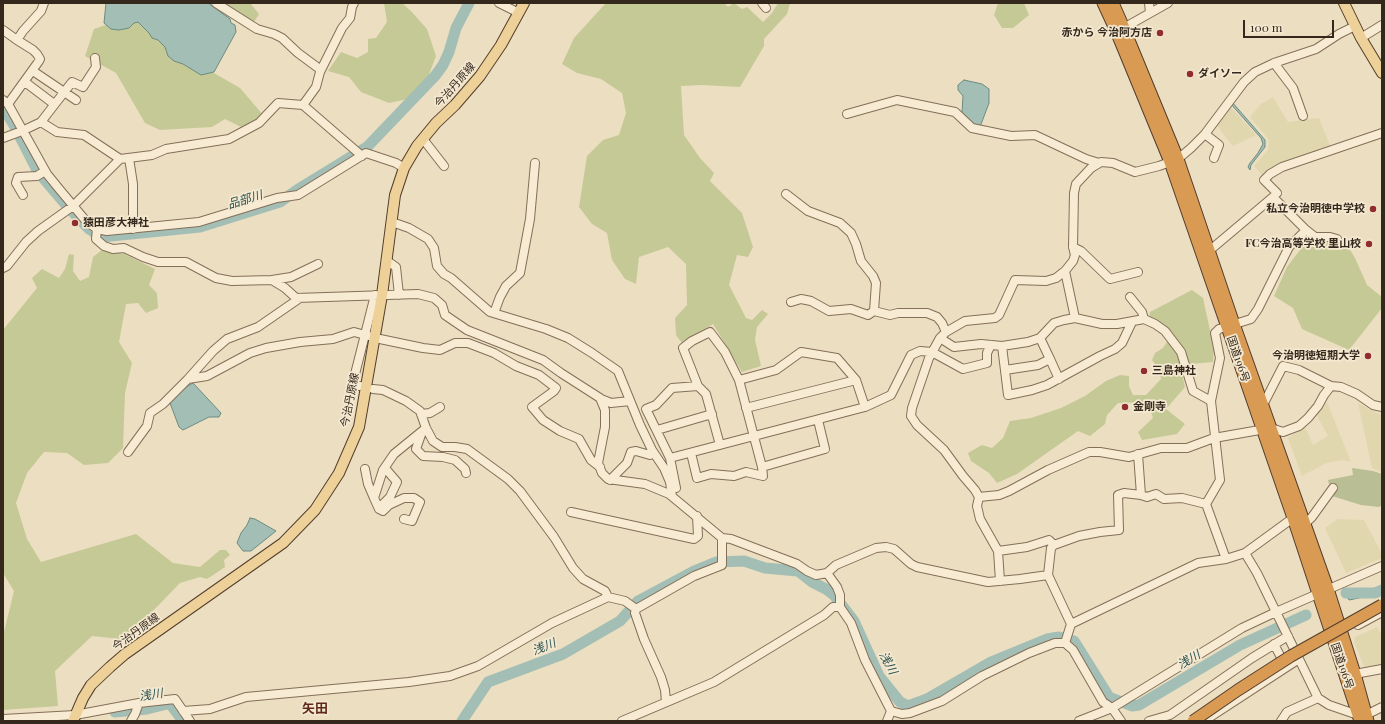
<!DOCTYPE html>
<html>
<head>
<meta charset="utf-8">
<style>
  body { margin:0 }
  #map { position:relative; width:1385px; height:724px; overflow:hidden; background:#ecdec1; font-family:"Playfair Display",serif }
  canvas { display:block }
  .frame { position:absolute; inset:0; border:4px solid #34281d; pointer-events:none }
  .scale { position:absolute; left:1243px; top:20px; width:91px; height:18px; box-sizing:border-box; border:2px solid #34281d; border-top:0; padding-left:5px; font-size:12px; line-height:14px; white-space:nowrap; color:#34281d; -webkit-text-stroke:3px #f4e8d0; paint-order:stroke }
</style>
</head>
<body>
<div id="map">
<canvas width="1385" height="724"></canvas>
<div class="frame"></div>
<div class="scale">100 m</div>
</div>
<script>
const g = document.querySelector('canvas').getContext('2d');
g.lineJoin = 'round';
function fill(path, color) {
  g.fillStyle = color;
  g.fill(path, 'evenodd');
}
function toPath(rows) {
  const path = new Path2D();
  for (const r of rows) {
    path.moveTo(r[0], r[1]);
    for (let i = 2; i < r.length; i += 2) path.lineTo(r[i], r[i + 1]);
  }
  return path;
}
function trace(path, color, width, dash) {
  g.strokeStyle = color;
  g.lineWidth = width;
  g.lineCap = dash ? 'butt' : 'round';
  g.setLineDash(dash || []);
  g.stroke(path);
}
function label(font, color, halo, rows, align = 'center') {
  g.font = font + ' "Playfair Display","Noto Sans JP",serif';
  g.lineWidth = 3.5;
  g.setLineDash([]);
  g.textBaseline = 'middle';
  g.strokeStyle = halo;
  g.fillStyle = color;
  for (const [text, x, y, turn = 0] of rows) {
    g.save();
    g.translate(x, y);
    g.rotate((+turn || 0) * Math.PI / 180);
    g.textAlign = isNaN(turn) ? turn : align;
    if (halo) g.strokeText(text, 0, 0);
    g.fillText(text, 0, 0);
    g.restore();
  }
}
fill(toPath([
  [1273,97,1288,122,1319,118,1331,148,1264,177,1254,166,1268,150,1269,140,1250,117,1261,104],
  [1229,105,1256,135,1233,146,1215,123],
  [1327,402,1351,462,1342,460,1326,463,1302,476,1288,438,1305,427,1313,445,1328,436,1317,416,1322,407],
  [1358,403,1378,414,1382,415,1382,472,1372,468],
  [1338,519,1364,520,1382,554,1382,558,1346,573,1325,528],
  [1377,627,1382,635,1382,668,1366,671,1354,642,1355,637]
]), '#e1d7ae');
fill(toPath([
  [112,3,200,65,240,88,264,116,241,127,225,119,212,127,160,130,145,123,116,73,85,56,94,29,111,23],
  [220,3,250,3,259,14,254,22,230,12],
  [384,3,402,3,411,11,427,29,436,56,428,77,408,99,389,103,361,92,349,77,328,71,341,52,357,58,368,52,368,39,376,38,387,22],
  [606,3,724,3,728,7,734,3,742,9,747,7,763,22,772,13,778,3,790,3,787,14,764,39,764,46,740,87,702,85,681,86,684,135,700,158,714,173,710,181,742,213,753,247,748,257,737,255,729,285,746,318,752,320,762,310,768,314,757,327,755,340,761,366,742,372,713,324,682,343,676,335,675,318,687,305,686,264,668,247,639,257,636,284,625,279,612,260,607,233,592,224,579,207,587,156,603,140,619,135,626,113,622,93,601,79,577,73,562,64,574,38],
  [998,3,1024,3,1029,15,1013,28,1002,28,994,15],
  [1344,240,1355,258,1367,285,1382,297,1382,308,1349,350,1302,329,1293,308,1274,296,1287,267,1303,246,1313,241,1334,243],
  [102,250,124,254,155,269,149,285,157,293,158,308,146,313,138,303,126,304,119,342,132,363,125,393,123,448,108,463,84,465,67,453,44,452,27,473,16,503,27,539,41,562,136,534,173,563,200,567,220,550,226,550,230,555,224,560,225,567,207,579,200,577,180,583,150,614,121,639,92,636,55,671,58,706,3,710,3,633,4,632,14,591,3,573,3,330,37,288,32,278,42,269,59,278,65,269,69,254,74,255,73,271,80,281,89,277,93,257],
  [1192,290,1203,298,1214,349,1213,362,1180,365,1185,387,1166,409,1185,424,1177,434,1142,440,1138,432,1153,418,1148,402,1118,403,1107,415,1105,424,1090,436,1078,431,1017,474,997,483,989,473,971,461,968,453,982,445,992,448,1003,438,1010,421,1031,418,1061,408,1085,396,1106,381,1120,375,1129,376,1129,386,1133,395,1146,395,1161,379,1159,369,1152,360,1155,353,1163,348,1173,333,1160,322,1149,317,1150,312]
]), '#c5c995');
fill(toPath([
  [1352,468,1373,471,1382,474,1382,505,1379,507,1361,505,1332,496,1328,480,1353,475]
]), '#babe94');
const water = toPath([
  [106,3,208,3,230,19,231,23,235,25,236,32,214,72,201,75,183,64,174,61,168,56,165,47,158,40,152,38,149,33,138,22,134,23,129,28,119,30,111,29,104,23,106,3],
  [964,80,982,84,989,89,989,103,980,127,971,126,962,113,963,96,958,90,958,85,964,80],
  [1232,102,1265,140,1265,147,1251,165,1250,170,1248,167,1250,163,1258,153,1263,144,1261,138,1230,103,1232,102],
  [193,383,221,413,219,417,209,417,183,430,179,427,170,403,186,387,193,383],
  [250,518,255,519,276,531,251,551,243,551,237,543,241,533,247,525,250,518],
  [1382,585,1382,591,1374,595,1349,600,1347,597,1357,591,1373,589,1382,585]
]);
fill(water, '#a3beb5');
trace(water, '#6b8b82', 1);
trace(toPath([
  [3,107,15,127,38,172,67,206,89,229,101,237,200,227,280,202,297,190,367,147,435,76,443,65,449,52,456,28,469,3],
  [1346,593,1375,593,1382,590],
  [115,712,147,709,167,704,171,705,183,721],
  [462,721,488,682,563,654,620,621,638,601,694,571,716,562,744,561,765,568,798,571,812,582,826,589,834,595,854,621,879,676,900,702,908,706,927,699,991,662,1047,639,1059,637,1074,641,1109,697,1132,706,1139,705,1240,645,1306,615]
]), '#a3beb5', 11);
const minor = toPath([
  [216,3,257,29,274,34,282,38,298,53,321,70],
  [499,3,519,13],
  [762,3,766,8],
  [1149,3,1150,13],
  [3,30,17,40],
  [1120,30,1168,3],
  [1361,38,1382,25],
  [1274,63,1293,88,1303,116],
  [33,71,76,100],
  [25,82,54,104],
  [3,100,8,104,47,174,60,190,86,221,97,229,107,231,199,222,277,198,298,195,366,153,396,163,404,168],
  [8,104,39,61,40,59,37,54,33,50,17,40,23,31,41,11,44,3],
  [303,105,316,87,320,72,342,28,350,18,352,7,354,3],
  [847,114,897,100,955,112,972,128,1011,136,1035,135,1086,159,1099,163],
  [41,122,57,132,84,135,120,159],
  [1205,134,1219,145,1214,158],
  [3,138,22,131,41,122,72,82,83,87,96,67,95,58],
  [423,139,444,166],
  [129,158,133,184,133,229],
  [786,194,808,211,840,223,851,233,856,244,861,261,873,276,876,283,874,311],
  [23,195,16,183,18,177,37,176,45,171],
  [392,222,409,228,428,239,434,248,437,266,444,274,451,278,490,312,546,329,568,338,592,353,618,371,640,425,652,450,664,468,670,482,672,496],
  [97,229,96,239,104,246,113,249,124,248,143,257,158,262,186,262,216,278,232,281,272,280,285,288,296,298,418,294,434,298,442,305,445,315,467,330,543,360,561,373,600,398,605,410,605,427,598,463,602,473,608,479,645,484,669,494,722,538,731,539,797,564,807,571,816,575,827,573,836,565,876,548,886,547,894,549,911,564,917,567,988,582,1020,579,1048,575],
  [1306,230,1315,237,1330,237,1337,239],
  [1073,247,1081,251,1110,279,1138,272],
  [1209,251,1273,197],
  [386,260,396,267,399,295],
  [3,268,7,266,26,242,38,231,73,206,120,159,152,155,166,149,229,139,259,123,278,103,303,105,362,156],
  [1065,271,1075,318],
  [272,280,291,277,318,264],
  [791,302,801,299,811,301,829,311,851,309,868,315,874,311,890,315,898,313,927,313,937,317,942,323,946,332],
  [494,313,500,297,506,286,520,273,530,219,535,163],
  [1144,319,1155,324,1165,331,1181,352,1193,391,1211,401,1220,480,1206,504],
  [940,338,954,347,981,344,1002,346,1028,342,1040,338,1054,323,1064,320,1075,318,1102,324,1117,324,1144,319,1142,312,1130,297],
  [1040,338,1050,359],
  [380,339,423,348,440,350,455,343,468,343,494,353,516,366,539,375,556,388,554,391,532,407,543,420,560,431,579,439,591,460,600,467],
  [1002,346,1008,395,1032,390,1047,385,1100,356,1115,349,1122,343,1132,322],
  [1005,370,1038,365,1050,359,1059,379],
  [188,379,213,351,227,339,258,327,300,298],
  [739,380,776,370,801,352,837,358,856,380,746,408],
  [856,380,865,407],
  [360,386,352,386,375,295],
  [373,389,383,390,406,401,420,411,426,428,433,441,442,447,455,447,467,449,508,479,520,491,554,537,573,568,583,579,605,591,608,597],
  [601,399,611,403,630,401],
  [1211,401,1220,358,1215,333,1219,329,1251,319,1258,309,1289,247,1306,230,1273,197,1277,193,1264,180,1270,174,1282,167,1382,133],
  [1263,405,1283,366,1299,370,1331,386],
  [421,414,430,413,440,407],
  [657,430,712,414],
  [422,432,416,449,423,456,443,457,455,460,465,469,466,473],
  [720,445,706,394,698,386,683,348,692,341,710,332,725,352,739,380,762,467,825,449,818,420],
  [128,452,147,426,150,413,163,404,188,379,207,376,250,353,266,348,300,342,333,339,354,332,369,336],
  [691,453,697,478,711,474,734,476,746,472,763,476,762,467],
  [1138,454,1141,495,1147,497,1156,494,1164,499,1182,498,1206,504],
  [670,458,865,407,891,395,911,355,920,351,932,352,963,369,987,363,987,353,991,345],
  [365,469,368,484,374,498],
  [610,480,627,463,631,452,636,451,650,455,653,452],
  [676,488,670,458,646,409,656,405,672,388,698,386],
  [979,497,999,495,1009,491,1048,470,1089,452,1100,452,1129,457,1161,448,1187,448,1214,438,1271,428,1283,432,1299,426,1308,418,1318,406,1324,395,1331,386,1341,387,1357,394,1373,405,1382,407],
  [1206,504,1226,559],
  [381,506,390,497,397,482,385,468],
  [571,512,694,539,698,536,697,516],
  [404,519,412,521,420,502,414,498,404,498,389,505,383,511,379,509,374,498,383,470,394,454,426,428],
  [1305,524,1312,517,1333,488],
  [998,551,1027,547,1049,540,1054,545],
  [1245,553,1293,518],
  [827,573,837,587,840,595,840,607,851,623,865,660,891,711,887,721],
  [1000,581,998,551,980,519,977,506,979,497,975,490,963,476,944,450,917,425,911,416,912,408,929,358,940,338,946,332,965,321,995,318,999,315,1015,280,1046,281,1056,278,1065,271,1073,261,1075,255,1073,247,1074,193,1076,184,1091,168,1101,162,1113,163,1135,172,1159,166,1178,159,1191,148,1205,134,1244,82,1255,72,1274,63,1316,49,1339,34,1355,26],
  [1071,624,1198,563,1226,559,1245,553,1257,573,1318,698,1329,705,1361,716],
  [1358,625,1382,612],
  [1065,643,1071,624,1048,575,1051,548,1054,545,1079,536,1100,532,1119,530,1118,495,1124,493,1141,495],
  [1274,644,1285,665],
  [1355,674,1382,669],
  [666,702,665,690,661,677,644,639,635,613,636,609,694,576,722,565,722,538],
  [183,711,210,709,246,697,409,682,450,676,478,666,552,623,608,597,625,601,636,609],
  [891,711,902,714,910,713,942,701,982,676,1029,653,1055,643,1065,643,1073,650,1103,702,1112,708,1121,721],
  [1366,715,1382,707],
  [3,719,75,715,139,703,175,699,190,721],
  [131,721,135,714,139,703],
  [622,721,714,682,824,615,833,607,840,607],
  [1079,721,1112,708,1242,628,1276,612,1382,566],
  [1149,721,1170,715,1252,658,1288,636],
  [1204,721,1299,659],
  [1281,721,1287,712,1318,698]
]);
const major = toPath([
  [1344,3,1361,38,1382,73],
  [73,721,83,698,91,685,110,667,125,654,283,543,315,510,339,473,359,427,382,295,395,195,404,168,417,146,436,123,455,105,480,76,501,45,524,3]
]);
const highway = toPath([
  [1103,3,1116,31,1170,162,1293,518,1360,721],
  [1113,3,1124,28,1178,159,1234,324,1328,589,1355,674,1368,721]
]);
trace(minor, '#846f59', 10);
trace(major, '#523d2d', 12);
trace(highway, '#523d2d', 13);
trace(minor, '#f7ebd3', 8);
trace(major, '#eed199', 10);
trace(highway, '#d99a54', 11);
const highwayBridge = toPath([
  [1193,721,1238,690,1291,656,1382,605]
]);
trace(highwayBridge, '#523d2d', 13, []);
trace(highwayBridge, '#d99a54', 11);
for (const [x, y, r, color] of [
  [1160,33,4,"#912c2f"],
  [1190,74,4,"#912c2f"],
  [1373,209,4,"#912c2f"],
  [75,223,4,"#912c2f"],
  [1369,244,4,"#912c2f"],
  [1368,356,4,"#912c2f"],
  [1144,371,4,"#912c2f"],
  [1125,407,4,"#912c2f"]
]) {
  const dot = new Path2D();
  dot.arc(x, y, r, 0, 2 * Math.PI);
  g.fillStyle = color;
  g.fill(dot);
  trace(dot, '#f4e8d0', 1.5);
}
label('bold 11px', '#34281d', '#f4e8d0', [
  ["赤から 今治阿方店",1152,33],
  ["ダイソー",1198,74,"left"],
  ["私立今治明徳中学校",1365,209],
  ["猿田彦大神社",83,223,"left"],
  ["FC今治高等学校 里山校",1361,244],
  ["今治明徳短期大学",1360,356],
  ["三島神社",1152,371,"left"],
  ["金剛寺",1133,407,"left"]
], 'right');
label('11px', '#34281d', '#f4e8d0', [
  ["今治丹原線",455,85,-49],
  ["国道196号",1238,359,71],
  ["今治丹原線",350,400,-79],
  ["今治丹原線",136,632,-36],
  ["国道196号",1342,666,71]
]);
label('italic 12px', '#2d5450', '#f4e8d0', [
  ["品部川",245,200,-17],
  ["浅川",544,647,-22],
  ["浅川",1189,660,-30],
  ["浅川",888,663,62],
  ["浅川",151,695,-9]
]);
label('bold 13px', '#5f2a1e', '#f4e8d0', [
  ["矢田",315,709]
]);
</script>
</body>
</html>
